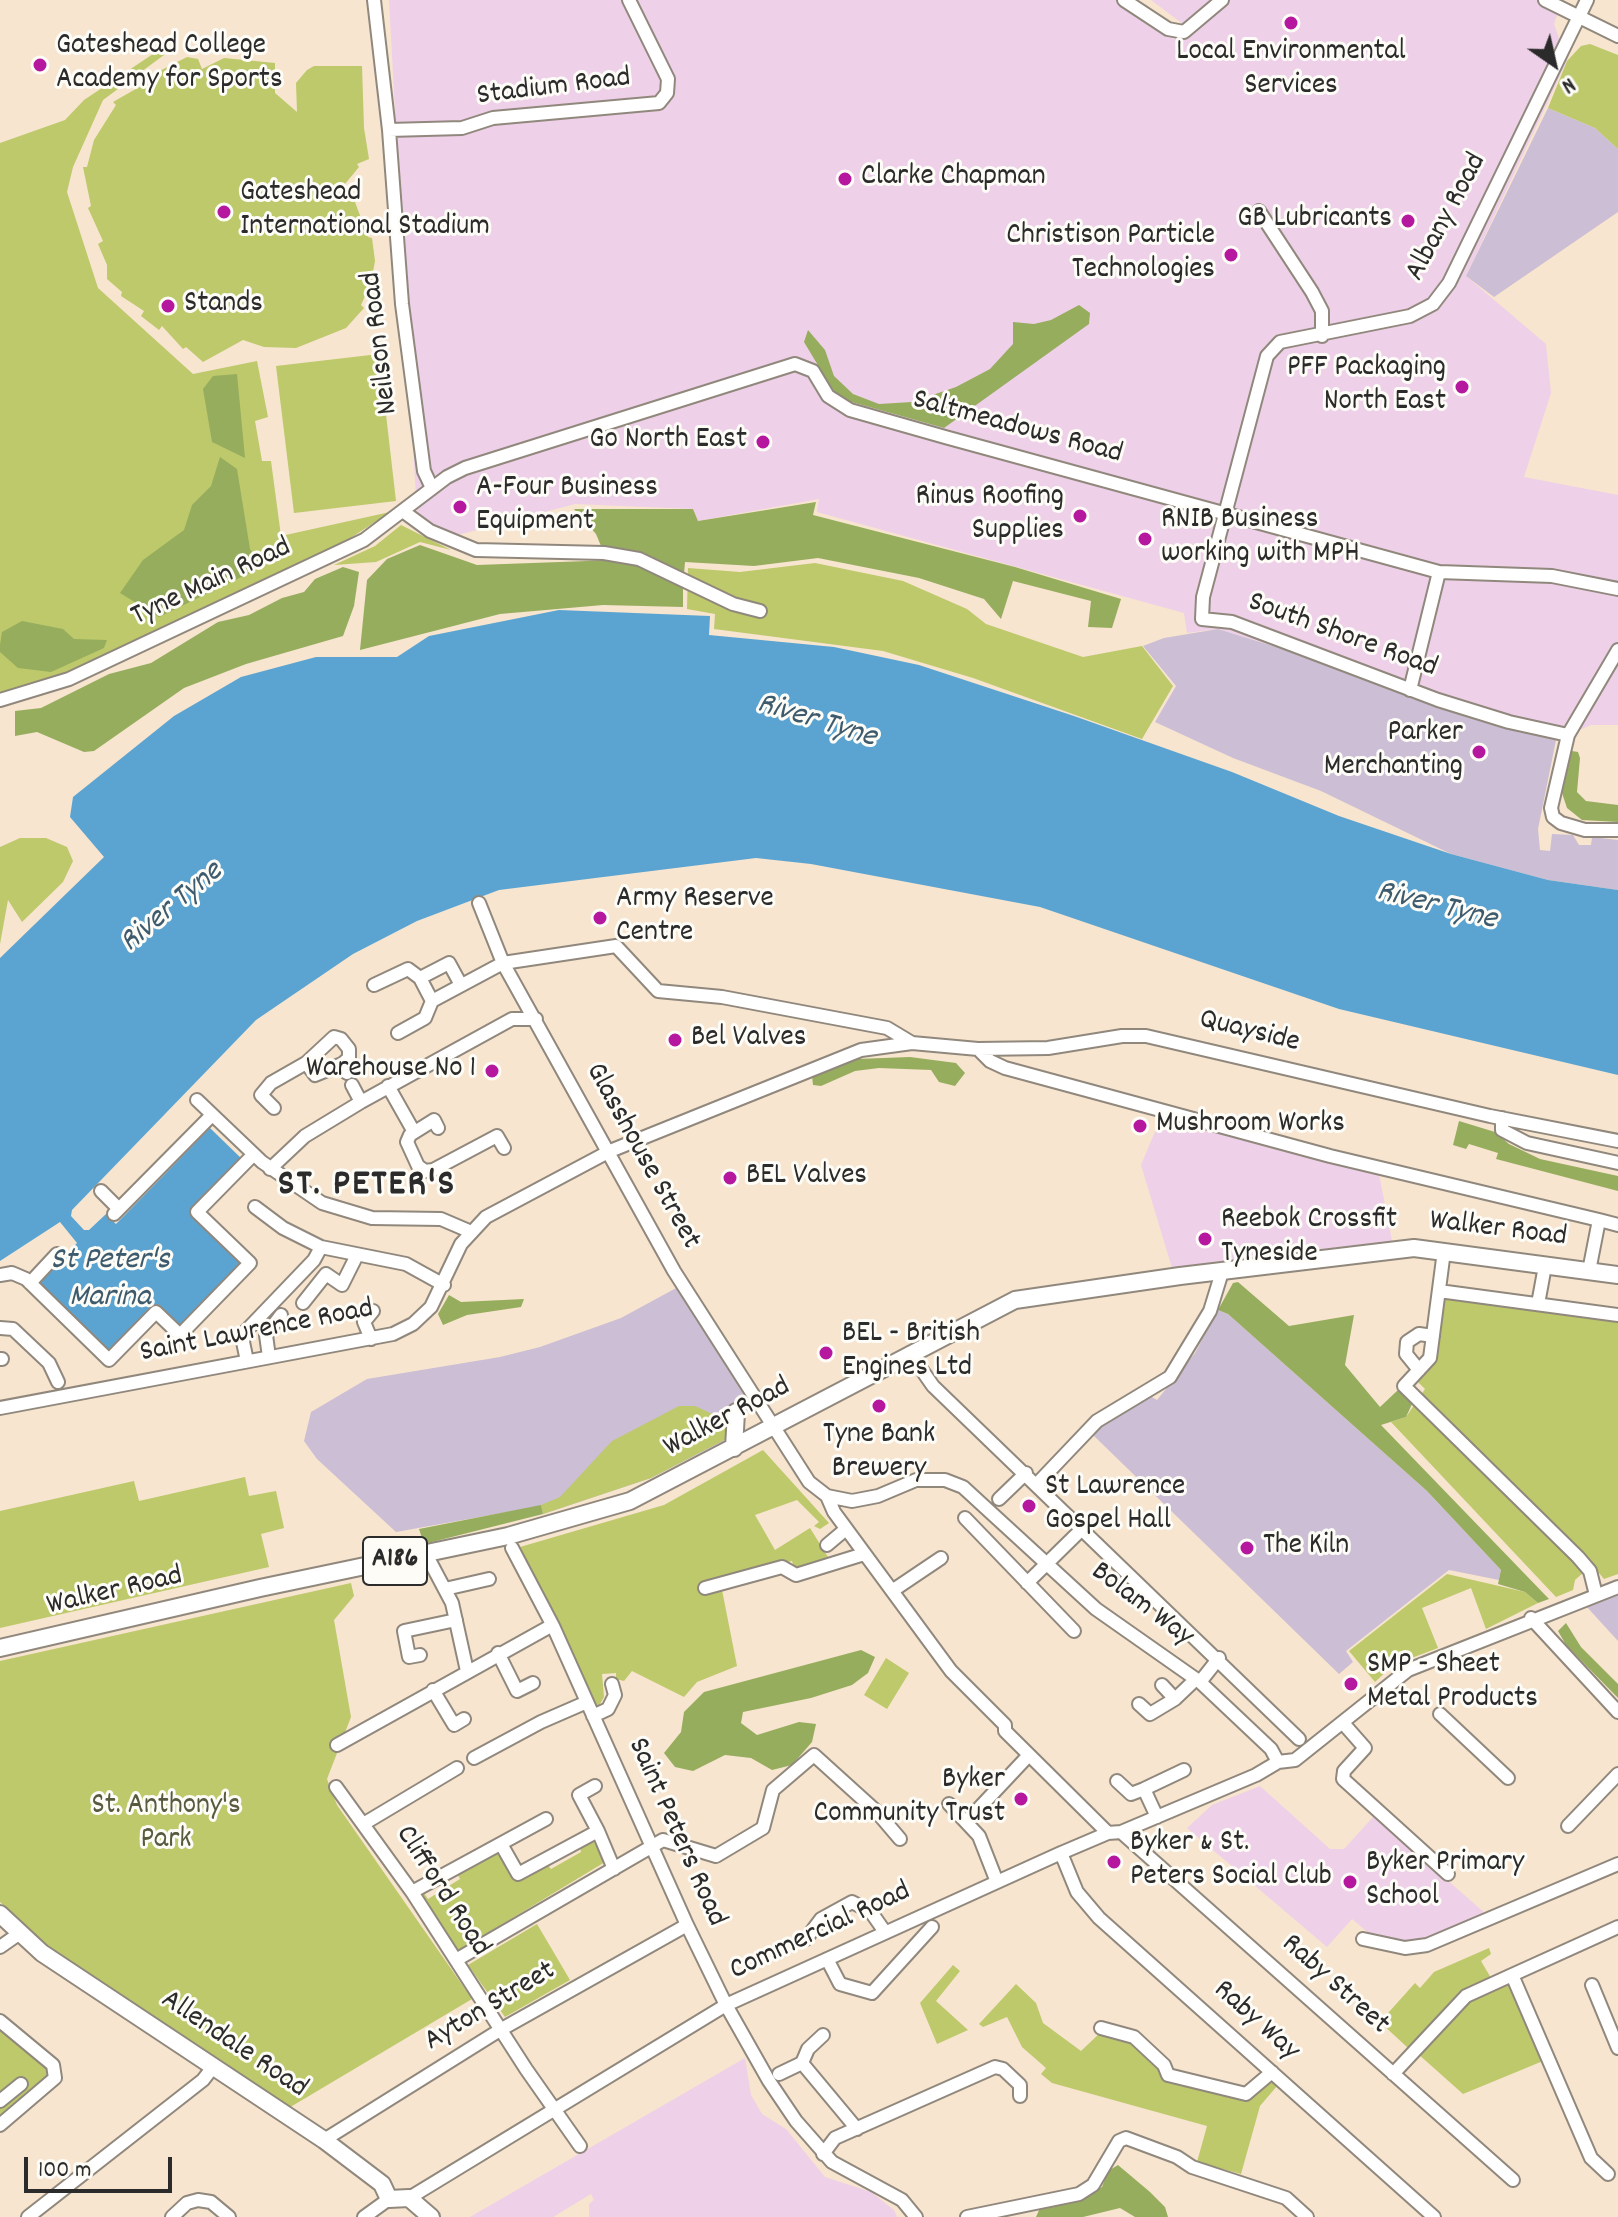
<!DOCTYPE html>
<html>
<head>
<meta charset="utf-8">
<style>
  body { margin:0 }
  #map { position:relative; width:1618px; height:2217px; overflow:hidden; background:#f7e5cf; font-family:Dekko,sans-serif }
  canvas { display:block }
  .north { position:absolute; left:1514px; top:24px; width:80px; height:80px; -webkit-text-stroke:6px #fdfcf7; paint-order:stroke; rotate:146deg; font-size:22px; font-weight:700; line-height:32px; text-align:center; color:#2b2b2b }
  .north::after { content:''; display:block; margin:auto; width:28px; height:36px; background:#2b2b2b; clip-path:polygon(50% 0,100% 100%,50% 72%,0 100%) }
  .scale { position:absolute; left:24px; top:2157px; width:148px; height:36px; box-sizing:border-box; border:4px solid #2b2b2b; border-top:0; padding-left:10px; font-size:24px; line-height:28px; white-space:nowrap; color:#2b2b2b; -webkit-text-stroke:6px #fdfcf7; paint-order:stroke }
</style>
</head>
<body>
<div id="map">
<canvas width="1618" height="2217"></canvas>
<div class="north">N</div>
<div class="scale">100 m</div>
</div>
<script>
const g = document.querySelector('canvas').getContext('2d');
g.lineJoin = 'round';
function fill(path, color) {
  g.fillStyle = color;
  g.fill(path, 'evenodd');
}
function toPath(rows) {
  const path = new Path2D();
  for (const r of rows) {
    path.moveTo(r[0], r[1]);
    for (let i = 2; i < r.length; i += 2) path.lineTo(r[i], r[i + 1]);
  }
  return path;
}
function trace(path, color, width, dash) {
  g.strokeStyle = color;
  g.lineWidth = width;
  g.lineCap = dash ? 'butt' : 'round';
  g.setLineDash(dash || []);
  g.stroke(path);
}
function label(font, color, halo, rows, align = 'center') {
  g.font = font + ' Dekko,sans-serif';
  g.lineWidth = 6;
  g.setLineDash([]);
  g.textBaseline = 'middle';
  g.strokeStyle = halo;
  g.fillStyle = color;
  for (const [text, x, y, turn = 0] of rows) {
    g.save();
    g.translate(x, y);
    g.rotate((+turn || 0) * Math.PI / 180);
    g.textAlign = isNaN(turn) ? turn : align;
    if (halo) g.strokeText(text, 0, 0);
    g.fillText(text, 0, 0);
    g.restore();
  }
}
fill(toPath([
  [389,0,1119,0,1174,39,1187,27,1151,0,1562,0,1554,24,1567,61,1466,276,1546,344,1551,393,1524,477,1618,495,1618,725,1591,725,1556,740,1441,707,1289,651,1218,629,1187,633,1184,613,817,512,819,499,698,521,693,509,575,504,454,536,417,517],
  [1162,1115,1379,1174,1392,1241,1172,1268,1141,1165],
  [1260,1786,1330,1849,1344,1849,1374,1816,1486,1914,1425,1940,1397,1943,1371,1935,1352,1919,1327,1947,1187,1828,1212,1805],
  [745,2058,751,2095,762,2114,786,2129,825,2177,871,2192,894,2210,897,2217,589,2217,589,2204,594,2200,591,2194,553,2217,470,2217]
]), '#eed0e8');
fill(toPath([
  [1548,108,1595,128,1618,149,1618,212,1494,297,1466,276],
  [1218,629,1289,651,1441,707,1556,740,1538,829,1540,850,1550,851,1552,834,1573,835,1579,845,1591,845,1592,837,1618,840,1618,890,1548,880,1451,854,1321,791,1233,758,1155,722,1176,686,1143,646,1164,638],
  [678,1287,750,1404,741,1432,651,1478,543,1514,541,1506,396,1532,317,1459,304,1441,311,1412,367,1379,500,1357,540,1347,621,1318],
  [1218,1310,1228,1314,1427,1491,1501,1570,1499,1580,1449,1570,1346,1651,1353,1662,1339,1674,1092,1434,1114,1414,1150,1396,1157,1400,1195,1353],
  [1618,1594,1618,1641,1586,1606]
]), '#ccbed4');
fill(toPath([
  [1590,44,1618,55,1618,149,1595,128,1548,108,1567,61,1581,46],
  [162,48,164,55,103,100,73,167,67,192,98,288,193,374,257,361,268,417,255,421,262,461,271,461,281,536,390,512,340,545,45,683,0,693,0,143,65,120,84,100],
  [187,57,198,59,202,69,224,58,275,63,275,93,297,112,296,83,307,70,314,66,362,66,364,128,369,159,357,164,359,167,335,196,343,202,352,194,368,237,372,238,375,261,371,283,361,305,364,308,346,328,296,348,264,347,243,340,203,362,186,347,183,349,162,326,159,330,141,316,144,311,121,296,122,292,107,279,107,265,98,244,103,241,88,208,91,206,83,167,87,167,94,140,116,105,113,102,148,82,146,78],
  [379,354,396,501,294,513,276,366],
  [401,525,451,550,420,542,376,562,334,565,375,546],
  [815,563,903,581,967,609,986,624,1083,657,1142,646,1173,686,1142,739,973,678,883,651,714,629,715,614,687,609,688,568,740,572],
  [20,838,46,838,67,847,73,861,63,882,22,922,8,900,0,944,0,847],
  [1446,1295,1618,1320,1618,1574,1604,1579,1599,1573,1584,1572,1575,1580,1573,1590,1556,1597,1391,1422,1406,1417,1425,1389,1416,1380,1437,1356],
  [679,1406,695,1406,721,1418,729,1427,728,1438,651,1478,543,1514,541,1505,560,1497,612,1441],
  [763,1450,829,1523,820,1529,814,1526,819,1522,797,1500,755,1515,775,1550,810,1528,828,1557,794,1568,792,1561,701,1584,704,1594,722,1590,737,1666,697,1682,684,1697,632,1671,624,1681,616,1679,616,1673,602,1674,604,1697,597,1709,520,1547,664,1505],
  [245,1477,249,1496,276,1491,284,1528,261,1534,269,1567,0,1628,0,1511,134,1481,139,1501],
  [1447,1574,1525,1592,1538,1603,1486,1629,1471,1588,1422,1608,1438,1648,1393,1665,1375,1682,1349,1651],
  [351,1583,354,1596,334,1620,351,1717,327,1779,337,1805,472,1999,287,2109,39,1941,0,1902,0,1661],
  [886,1658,909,1673,887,1709,864,1695],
  [593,1840,605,1862,458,1951,419,1896,424,1893,428,1899,460,1879,457,1873,501,1849,518,1877,546,1863,551,1869,581,1852,580,1847],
  [537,1924,570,1980,505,2017,468,1965],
  [1489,1948,1491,1954,1481,1961,1491,1978,1459,1992,1408,2048,1380,2022,1415,1983,1420,1988,1434,1972],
  [953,1965,960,1971,936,2001,968,2030,937,2044,920,2003],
  [1504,1981,1511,1986,1543,2061,1463,2094,1417,2053,1467,1997],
  [1016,1984,1036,2003,1043,2023,1081,2051,1101,2032,1130,2040,1159,2065,1246,2099,1268,2078,1277,2086,1260,2106,1241,2174,1197,2162,1207,2126,1052,2083,1041,2074,1046,2068,1022,2047,1007,2017,983,2027,979,2024],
  [0,2028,46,2066,50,2075,0,2119]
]), '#bdc96a');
fill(toPath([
  [1079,305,1090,313,1089,324,944,428,841,399,831,387,804,342,808,330,825,350,834,376,853,394,879,404,912,402,956,387,990,369,1013,344,1013,322,1034,324,1051,320],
  [237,374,245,458,212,442,203,389,213,376],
  [220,457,237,469,250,549,262,567,159,617,120,593,143,560,184,530,192,505,211,486],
  [816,502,813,515,1015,567,1121,599,1112,628,1088,627,1091,601,1013,581,1001,619,984,599,919,578,818,558,754,566,685,562,684,574,601,546,596,534,574,509,693,509,698,521],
  [420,545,477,565,615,560,648,569,683,586,683,607,603,605,500,614,360,650,367,580,387,559],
  [343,567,359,572,354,606,343,636,246,664,184,688,94,751,84,752,37,732,15,736,15,711,41,708,109,674,151,663,218,622,249,615,282,598,304,592,315,579],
  [22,621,63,629,74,639,107,640,104,648,51,672,18,668,0,652,0,645,2,632],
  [1572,751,1578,752,1580,758,1577,792,1586,801,1618,805,1618,822,1582,820,1567,808,1562,793],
  [910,1057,956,1063,965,1073,955,1086,939,1082,931,1070,879,1068,855,1071,821,1086,813,1085,812,1076,856,1059],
  [1459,1121,1495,1132,1509,1144,1540,1159,1618,1176,1618,1191,1496,1159,1498,1153,1469,1144,1466,1149,1453,1145],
  [1238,1282,1289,1326,1354,1315,1345,1365,1380,1407,1398,1390,1413,1402,1406,1417,1381,1425,1549,1599,1538,1603,1525,1592,1498,1584,1501,1570,1427,1491,1228,1314,1218,1310,1233,1283],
  [449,1295,461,1302,524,1299,521,1307,467,1315,443,1325,438,1314],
  [541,1505,543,1514,424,1544,419,1529],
  [1566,1623,1581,1647,1618,1684,1618,1698,1566,1645,1558,1631],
  [861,1650,875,1657,868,1673,852,1685,811,1698,743,1712,741,1723,757,1735,799,1722,816,1724,812,1742,792,1765,772,1770,751,1758,725,1755,693,1771,675,1767,664,1753,681,1732,684,1712,704,1692],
  [1118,2165,1150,2192,1165,2207,1168,2217,1135,2217,1120,2208,1083,2217,1036,2217,1040,2208,1083,2198,1102,2187,1108,2171]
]), '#96ad5e');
fill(toPath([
  [559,610,710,616,709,635,834,647,919,665,1074,716,1232,772,1339,816,1451,854,1548,880,1618,890,1618,1075,1339,1009,1040,907,811,864,756,858,499,890,417,921,353,954,256,1020,72,1210,71,1216,84,1230,89,1230,106,1214,116,1224,210,1128,243,1160,190,1214,242,1264,180,1326,156,1304,109,1352,39,1283,77,1243,60,1222,0,1261,0,958,104,857,70,817,73,797,174,716,241,677,316,657,397,657,429,636]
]), '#5ba4d2');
const minor = toPath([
  [374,0,389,130,402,304,424,471,432,488],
  [1124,0,1168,29,1184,32,1222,0],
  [1545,0,1618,36],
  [389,130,462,128,493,118,659,103,667,93,668,79,629,0],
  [1259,211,1312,292,1322,311,1322,336],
  [404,512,430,531,476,550,604,553,639,559,733,604,760,611],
  [1618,650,1568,735,1551,808,1553,817,1561,823,1585,830,1618,830],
  [1410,690,1439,572],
  [0,700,69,679,364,540,447,477,465,468,795,364,813,371,828,396,850,410,945,437,1439,572,1552,576,1618,589],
  [1568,735,1509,722,1438,700,1232,622,1202,619,1203,597,1267,356,1280,342,1410,316,1433,304,1449,283,1587,0],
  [479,903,503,963,674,1271,809,1482,827,1496,852,1501,878,1496,916,1480,945,1480,963,1487,1096,1609,1200,1682,1271,1749,1278,1762],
  [374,985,408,969,420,978],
  [461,985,449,963,420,978,432,1001,503,963,616,946,658,991,722,997,887,1028,912,1043],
  [398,1033,425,1018,432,1001],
  [978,1049,990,1061,1005,1068,1330,1156,1599,1220,1589,1271],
  [342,1064,349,1058,349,1049,341,1039,334,1037,306,1063,315,1075,342,1064,347,1073],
  [352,1085,361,1102],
  [388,1086,414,1132],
  [197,1100,262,1162,322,1203,372,1218,441,1219,469,1231],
  [274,1108,261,1095,271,1083,306,1063],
  [1502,1118,1502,1130,1527,1143,1618,1163],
  [438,1128,434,1120,410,1135,407,1142,418,1166,425,1171,433,1170,497,1136,504,1148],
  [270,1169,305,1136,361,1102,512,1019,536,1019],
  [101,1191,119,1209],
  [255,1207,283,1228,321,1247,406,1264,444,1285],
  [114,1214,212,1115],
  [1599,1220,1618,1225],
  [1444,1251,1430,1358,1404,1386,1578,1557,1590,1571,1596,1595],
  [0,1275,12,1273,26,1279,109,1360,156,1312,180,1335,250,1263,197,1212,253,1155],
  [30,1283,57,1254],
  [1439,1291,1618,1315],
  [303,1303,326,1274,342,1285,357,1255],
  [1538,1304,1545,1266],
  [0,1328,13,1329,49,1363,58,1382],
  [371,1339,364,1322,373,1311],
  [910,1353,933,1386,1299,1739],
  [269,1357,266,1335,281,1315],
  [0,1359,2,1359],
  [247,1361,243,1342,245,1332,314,1260,321,1247],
  [1419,1370,1406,1354,1407,1342,1419,1334,1433,1336],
  [0,1408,393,1334,413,1324,431,1307,461,1244,486,1217,610,1151,861,1050,912,1043,978,1049,1048,1048,1122,1036,1146,1036,1490,1116,1618,1141],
  [1037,1484,1097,1421,1170,1377,1210,1311,1222,1272],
  [827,1496,834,1512,951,1671,1005,1725,1005,1731,1108,1833],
  [999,1499,1026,1473],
  [965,1518,1074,1631],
  [827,1545,846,1529],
  [512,1548,553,1626,687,1925,726,2005,769,2081,796,2121,832,2162,902,2200,916,2217],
  [426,1554,452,1603,467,1671],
  [1027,1583,1083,1528],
  [705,1588,782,1567,796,1575,864,1554],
  [445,1589,489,1579],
  [892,1591,941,1558],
  [1531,1618,1618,1712],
  [498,1653,517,1691,533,1683],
  [420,1655,409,1657,404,1631,456,1620],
  [1200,1682,1219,1658],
  [1162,1685,1175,1699],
  [433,1690,454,1725,464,1719],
  [1139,1704,1150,1714,1175,1699,1196,1679],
  [1440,1714,1508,1778],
  [593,1716,608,1709,615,1695,612,1684],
  [1343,1723,1365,1748,1344,1771,1343,1779,1448,1874],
  [337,1745,549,1627],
  [474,1758,541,1722,587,1702],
  [1117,1781,1131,1794,1144,1789],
  [336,1787,412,1892,526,2069,580,2146],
  [949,1804,979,1836,997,1882],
  [1157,1817,1144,1789,1184,1770],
  [967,1821,1029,1755],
  [365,1823,457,1768],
  [1568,1826,1618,1774],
  [598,1831,614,1869],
  [1121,1832,1513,2180],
  [501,1844,518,1874,598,1831,579,1795,595,1786],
  [1061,1853,1077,1892,1099,1918,1434,2217],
  [412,1892,546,1819],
  [806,1939,821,1919,852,1902,871,1912,885,1932],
  [1363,1939,1405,1948,1427,1945,1618,1864],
  [0,1947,20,1933],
  [827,1959,840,1984,872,1993,932,1927],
  [456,1960,663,1840,716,1856,763,1828,773,1790,814,1755,877,1812,900,1839],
  [1512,1975,1618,1927],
  [1592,1985,1618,2048],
  [0,2021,53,2065,55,2078,0,2125],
  [1101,2028,1134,2037,1164,2065,1168,2075,1246,2094,1272,2072],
  [802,2063,857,2129],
  [779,2074,802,2063,808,2049,823,2035],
  [1393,2074,1466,1996,1512,1975,1591,2158,1608,2174],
  [0,2101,21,2084],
  [324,2140,500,2030,687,1925],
  [823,2154,835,2138,995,2067,1003,2069,1020,2085,1020,2096],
  [409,2198,726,2005,1061,1853,1108,1833,1121,1832,1256,1775,1278,1762,1295,1760,1408,1670,1618,1587],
  [28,2217,203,2080,213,2067],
  [172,2217,187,2203,198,2200,211,2202,229,2217],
  [364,2217,389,2199],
  [967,2217,1079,2194,1093,2185,1119,2141,1126,2138,1177,2157,1192,2167,1286,2198,1307,2217]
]);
const major = toPath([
  [734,1448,736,1412],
  [0,1648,260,1588,508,1536,630,1501,1015,1300,1180,1276,1414,1248,1618,1275],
  [0,1914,42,1953,324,2140,382,2184,389,2199,409,2198,431,2217]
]);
trace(minor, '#91887d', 16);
trace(major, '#91887d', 20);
trace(minor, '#fff', 12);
trace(major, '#fff', 16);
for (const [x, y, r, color] of [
  [1291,23,8,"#b5179e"],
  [40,65,8,"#b5179e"],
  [845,179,8,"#b5179e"],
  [224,212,8,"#b5179e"],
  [1408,221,8,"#b5179e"],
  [1231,255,8,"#b5179e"],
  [168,306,8,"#b5179e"],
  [1462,387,8,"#b5179e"],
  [763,442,8,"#b5179e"],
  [460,507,8,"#b5179e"],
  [1080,516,8,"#b5179e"],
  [1145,539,8,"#b5179e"],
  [1479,752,8,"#b5179e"],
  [600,918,8,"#b5179e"],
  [675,1040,8,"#b5179e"],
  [492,1071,8,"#b5179e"],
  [1140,1126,8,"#b5179e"],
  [730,1178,8,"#b5179e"],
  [1205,1239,8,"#b5179e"],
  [826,1353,8,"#b5179e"],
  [879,1406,8,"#b5179e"],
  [1029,1506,8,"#b5179e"],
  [1247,1548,8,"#b5179e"],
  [1351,1684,8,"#b5179e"],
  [1021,1799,8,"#b5179e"],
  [1114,1862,8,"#b5179e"],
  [1350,1882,8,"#b5179e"]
]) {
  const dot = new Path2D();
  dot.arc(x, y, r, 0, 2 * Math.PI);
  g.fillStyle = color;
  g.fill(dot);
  trace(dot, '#fdfcf7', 3);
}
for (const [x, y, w] of [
  [395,1561,64]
]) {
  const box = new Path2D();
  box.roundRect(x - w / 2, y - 24, w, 48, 6);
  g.fillStyle = '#fdfcf7';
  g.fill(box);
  trace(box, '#2b2b2b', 2);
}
label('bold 28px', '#2b2b2b', null, [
  ["A186",395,1561]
]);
label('30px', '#2b2b2b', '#fdfcf7', [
  ["Gateshead College",56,48],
  ["Academy for Sports",56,82],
  ["Local Environmental",1291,54,"center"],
  ["Services",1291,88,"center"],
  ["Clarke Chapman",861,179],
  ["Gateshead",240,195],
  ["International Stadium",240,229],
  ["GB Lubricants",1392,221,"right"],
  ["Christison Particle",1215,238,"right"],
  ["Technologies",1215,272,"right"],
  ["Stands",184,306],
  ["PFF Packaging",1446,370,"right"],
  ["North East",1446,404,"right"],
  ["Go North East",747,442,"right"],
  ["A-Four Business",476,490],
  ["Equipment",476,524],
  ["Rinus Roofing",1064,499,"right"],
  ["Supplies",1064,533,"right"],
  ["RNIB Business",1161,522],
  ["working with MPH",1161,556],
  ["Parker",1463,735,"right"],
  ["Merchanting",1463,769,"right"],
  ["Army Reserve",616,901],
  ["Centre",616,935],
  ["Bel Valves",691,1040],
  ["Warehouse No 1",476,1071,"right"],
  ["Mushroom Works",1156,1126],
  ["BEL Valves",746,1178],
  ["Reebok Crossfit",1221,1222],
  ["Tyneside",1221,1256],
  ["BEL - British",842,1336],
  ["Engines Ltd",842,1370],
  ["Tyne Bank",879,1437,"center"],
  ["Brewery",879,1471,"center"],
  ["St Lawrence",1045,1489],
  ["Gospel Hall",1045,1523],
  ["The Kiln",1263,1548],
  ["SMP - Sheet",1367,1667],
  ["Metal Products",1367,1701],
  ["Byker",1005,1782,"right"],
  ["Community Trust",1005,1816,"right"],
  ["Byker & St.",1130,1845],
  ["Peters Social Club",1130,1879],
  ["Byker Primary",1366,1865],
  ["School",1366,1899]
], 'left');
label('30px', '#2b2b2b', '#fdfcf7', [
  ["Stadium Road",554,89,-7],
  ["Albany Road",1448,218,-62],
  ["Neilson Road",382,343,-97],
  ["Saltmeadows Road",1017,429,15],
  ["Tyne Main Road",212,584,-25],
  ["South Shore Road",1342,637,20],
  ["Quayside",1249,1033,14],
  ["Glasshouse Street",641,1157,61],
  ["Walker Road",1498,1231,7],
  ["Saint Lawrence Road",257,1333,-11],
  ["Walker Road",728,1419,-28],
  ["Walker Road",115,1593,-13],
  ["Bolam Way",1141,1606,37],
  ["Saint Peters Road",675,1833,66],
  ["Clifford Road",441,1892,57],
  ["Commercial Road",821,1933,-25],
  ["Raby Street",1334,1986,42],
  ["Ayton Street",491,2008,-31],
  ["Raby Way",1255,2022,42],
  ["Allendale Road",233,2046,34]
]);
label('30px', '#575a3e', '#fdfcf7', [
  ["St. Anthony's",166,1808],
  ["Park",166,1842]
]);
label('italic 32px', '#3e5b6e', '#fdfcf7', [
  ["River Tyne",816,723,17],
  ["River Tyne",1436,908,14],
  ["River Tyne",173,909,-40],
  ["St Peter's",110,1263],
  ["Marina",110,1300]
]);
g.letterSpacing = '2px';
label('bold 38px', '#2b2b2b', '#fdfcf7', [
  ["ST. PETER'S",367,1188]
]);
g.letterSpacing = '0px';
</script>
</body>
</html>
